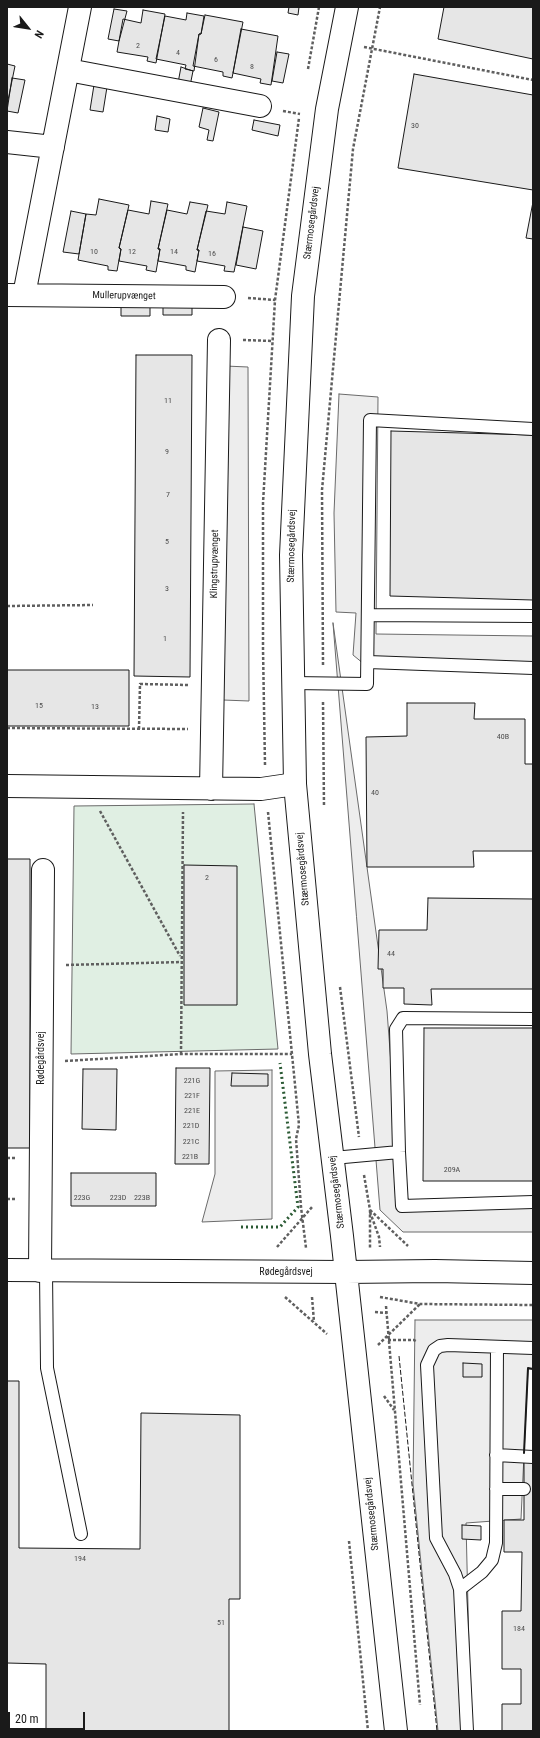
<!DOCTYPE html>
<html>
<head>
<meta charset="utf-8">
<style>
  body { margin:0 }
  #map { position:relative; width:540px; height:1738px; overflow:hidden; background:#fff; font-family:"Roboto Condensed",sans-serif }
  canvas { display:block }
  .frame { position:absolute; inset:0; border:8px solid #1a1a1a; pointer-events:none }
  .north { position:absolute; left:8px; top:8px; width:40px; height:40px; -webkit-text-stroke:3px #fff; paint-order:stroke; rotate:120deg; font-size:11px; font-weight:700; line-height:16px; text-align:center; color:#1a1a1a }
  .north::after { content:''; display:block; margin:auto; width:14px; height:18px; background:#1a1a1a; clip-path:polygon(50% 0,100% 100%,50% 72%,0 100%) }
  .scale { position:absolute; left:8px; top:1712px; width:77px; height:18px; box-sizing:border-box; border:2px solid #1a1a1a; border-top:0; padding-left:5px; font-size:12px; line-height:14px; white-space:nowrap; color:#1a1a1a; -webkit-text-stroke:3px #fff; paint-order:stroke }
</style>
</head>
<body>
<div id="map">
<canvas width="540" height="1738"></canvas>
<div class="frame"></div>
<div class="north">N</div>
<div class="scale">20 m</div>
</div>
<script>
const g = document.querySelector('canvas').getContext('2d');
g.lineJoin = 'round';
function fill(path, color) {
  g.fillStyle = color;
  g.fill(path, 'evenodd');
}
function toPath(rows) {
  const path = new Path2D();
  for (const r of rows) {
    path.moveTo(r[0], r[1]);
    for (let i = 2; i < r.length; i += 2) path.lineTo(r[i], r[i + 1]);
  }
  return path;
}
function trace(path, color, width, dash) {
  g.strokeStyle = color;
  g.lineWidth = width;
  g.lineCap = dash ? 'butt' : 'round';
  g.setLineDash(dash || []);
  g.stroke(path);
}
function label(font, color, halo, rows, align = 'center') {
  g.font = font + ' "Roboto Condensed",sans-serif';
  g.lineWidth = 3;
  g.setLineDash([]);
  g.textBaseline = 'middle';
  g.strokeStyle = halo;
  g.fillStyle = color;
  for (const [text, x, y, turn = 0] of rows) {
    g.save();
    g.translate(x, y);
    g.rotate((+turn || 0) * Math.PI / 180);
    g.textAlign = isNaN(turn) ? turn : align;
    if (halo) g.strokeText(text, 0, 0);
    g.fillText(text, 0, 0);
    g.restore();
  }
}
const green = toPath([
  [254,804,278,1049,71,1054,74,806,254,804]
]);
fill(green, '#e0efe3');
trace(green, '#6a6a6a', 1);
const parking = toPath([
  [225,366,248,367,249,701,223,700,225,366],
  [339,394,378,397,376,634,533,636,533,666,364,664,353,655,356,613,336,612,334,513,339,394],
  [333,623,387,1011,402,1209,533,1206,533,1232,403,1232,380,1210,333,623],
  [272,1070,272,1219,202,1222,215,1174,215,1071,272,1070],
  [415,1320,533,1320,533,1369,528,1369,521,1519,466,1523,471,1731,438,1731,413,1484,415,1320]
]);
fill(parking, '#ededed');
trace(parking, '#6a6a6a', 1);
const building = toPath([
  [289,7,299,7,298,15,288,13,289,7],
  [444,7,533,7,533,59,438,39,444,7],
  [114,9,127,11,119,41,108,39,114,9],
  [143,10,165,14,156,63,147,61,148,57,117,52,123,19,141,23,143,10],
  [187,13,204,16,201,34,199,34,194,71,185,69,186,65,156,59,165,16,186,20,187,13],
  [205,15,243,22,232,78,223,76,223,72,193,66,199,34,201,34,205,15],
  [241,29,278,36,271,85,260,83,261,79,233,73,241,29],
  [277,52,289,54,283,83,272,81,277,52],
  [7,64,15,66,7,105,7,64],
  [181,67,193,71,190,86,178,83,181,67],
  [414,74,533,95,533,190,398,168,414,74],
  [12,78,25,80,18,113,7,111,12,78],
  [94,85,107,87,103,112,90,110,94,85],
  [203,108,219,112,213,141,207,140,209,130,199,127,203,108],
  [157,116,170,119,168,132,155,130,157,116],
  [254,120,280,125,278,136,252,130,254,120],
  [99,199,129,205,119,248,121,249,117,271,108,270,108,266,78,260,86,214,96,215,99,199],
  [151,201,168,204,158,249,160,249,156,272,146,270,147,266,119,261,121,249,119,248,128,210,149,214,151,201],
  [190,202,208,205,197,250,199,250,195,272,186,270,186,266,158,261,160,249,158,249,167,210,187,214,190,202],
  [227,202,247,206,234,272,224,271,225,266,197,261,199,250,197,250,206,211,225,214,227,202],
  [533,202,533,239,526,238,533,202],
  [71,211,86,214,79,254,63,252,71,211],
  [243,227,263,231,256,269,236,265,243,227],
  [121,301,150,301,150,316,121,316,121,301],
  [163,302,192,302,192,315,163,315,163,302],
  [136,355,192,355,190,677,134,676,136,355],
  [391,431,533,435,533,600,390,596,391,431],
  [7,670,129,670,129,726,7,726,7,670],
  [407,703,475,703,474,719,525,719,525,764,533,764,533,851,473,851,474,867,367,867,366,737,407,736,407,703],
  [7,859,30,859,30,1148,7,1148,7,859],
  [184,865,237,866,237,1005,184,1005,184,865],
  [428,898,533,899,533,989,431,989,432,1005,404,1004,404,988,383,988,383,969,378,969,379,930,427,930,428,898],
  [424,1028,533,1028,533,1181,423,1181,424,1028],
  [176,1068,210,1068,209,1164,175,1164,176,1068],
  [83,1069,117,1069,116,1130,82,1129,83,1069],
  [232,1073,268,1074,268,1086,231,1086,232,1073],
  [71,1173,156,1173,156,1206,71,1206,71,1173],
  [463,1363,482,1364,482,1377,463,1377,463,1363],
  [7,1381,19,1381,19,1548,140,1549,141,1413,240,1415,240,1599,229,1599,229,1731,46,1731,46,1664,7,1663,7,1381],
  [524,1462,533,1462,533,1731,502,1731,502,1704,521,1704,521,1669,502,1669,502,1611,521,1611,522,1552,504,1552,504,1520,524,1520,524,1462],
  [462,1525,481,1526,481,1540,462,1539,462,1525]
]);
fill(building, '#e6e6e6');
trace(building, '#1a1a1a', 1);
const lane = toPath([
  [368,615,533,616],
  [368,662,533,668],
  [293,683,367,684,370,420,533,429],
  [533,1019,403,1018,396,1029,399,1152,402,1206,533,1202],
  [333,1158,399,1152],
  [46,1271,47,1368,81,1534],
  [496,1455,533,1457],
  [496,1489,524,1489],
  [460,1589,482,1572,492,1560,496,1543,497,1347],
  [467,1731,460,1589,455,1574,436,1538,427,1365,434,1350,440,1346,448,1345,533,1348]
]);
const street = toPath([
  [68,70,260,106],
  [7,142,53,147],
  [7,295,224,297],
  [24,295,80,7],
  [7,786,261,789,295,784],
  [211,789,219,340],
  [7,1270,346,1272],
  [40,1271,43,870]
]);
const secondary = toPath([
  [347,7,327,109,303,296,291,555,295,784,320,1054,342,1236,396,1731],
  [346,1272,435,1271,533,1273]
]);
trace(lane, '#1a1a1a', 14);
trace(street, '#1a1a1a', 24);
trace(secondary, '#1a1a1a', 24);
trace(toPath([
  [364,47,533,80],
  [308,69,319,7],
  [283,111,300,114],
  [248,298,275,300],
  [243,340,272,341],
  [7,606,93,605],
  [323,665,322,490,353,149,380,7],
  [323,702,324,807],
  [7,728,188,729],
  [139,729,140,684,188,685],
  [265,765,263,649,263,503,275,300,299,118],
  [100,811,180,956],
  [268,812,299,1125,296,1139,301,1207,306,1248],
  [66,965,181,962],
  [340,987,359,1137],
  [181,1054,183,812],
  [65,1061,181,1054,292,1054],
  [7,1158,16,1158],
  [364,1175,370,1210,370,1248],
  [7,1199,16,1199],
  [370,1210,408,1246],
  [370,1212,379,1237,380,1247],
  [277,1247,313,1206],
  [285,1297,327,1334],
  [312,1297,314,1322],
  [380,1297,420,1304,533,1305],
  [386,1306,420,1705],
  [375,1312,387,1313],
  [388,1340,414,1340,417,1342],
  [378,1345,420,1304],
  [384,1396,394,1410],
  [349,1541,368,1731]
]), '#5f5f5f', 2.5, [3, 2]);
trace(lane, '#fff', 12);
trace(street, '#fff', 22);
trace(secondary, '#fff', 22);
trace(toPath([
  [241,1227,280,1227,298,1207,280,1063]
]), '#2b5a34', 3, [2, 3]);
trace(toPath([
  [399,1356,437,1731]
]), '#1a1a1a', 1, [5, 2]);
trace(toPath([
  [524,1453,528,1368,533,1369]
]), '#1a1a1a', 2);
label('8px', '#4d4d4d', null, [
  ["2",138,46],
  ["4",178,53],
  ["6",216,60],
  ["8",252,67],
  ["30",415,126],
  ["10",94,252],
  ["12",132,252],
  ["14",174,252],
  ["16",212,254],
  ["11",168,401],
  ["9",167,452],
  ["7",168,495],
  ["5",167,542],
  ["3",167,589],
  ["1",165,639],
  ["15",39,706],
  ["13",95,707],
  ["40B",503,737],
  ["40",375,793],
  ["2",207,878],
  ["44",391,954],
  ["221G",192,1081],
  ["221F",192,1096],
  ["221E",192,1111],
  ["221D",191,1126],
  ["221C",191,1142],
  ["221B",190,1157],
  ["209A",452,1170],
  ["223G",82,1198],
  ["223D",118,1198],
  ["223B",142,1198],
  ["194",80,1559],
  ["51",221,1623],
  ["184",519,1629]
]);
label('10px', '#1a1a1a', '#fff', [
  ["Stærmosegårdsvej",312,223,-83],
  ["Mullerupvænget",124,296,1],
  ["Stærmosegårdsvej",292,546,-89],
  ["Klingstrupvænget",215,564,-89],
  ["Stærmosegårdsvej",303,869,-95],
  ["Rødegårdsvej",41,1058,-90],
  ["Stærmosegårdsvej",337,1192,-97],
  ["Rødegårdsvej",286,1272],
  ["Stærmosegårdsvej",372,1514,-96]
]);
</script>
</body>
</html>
